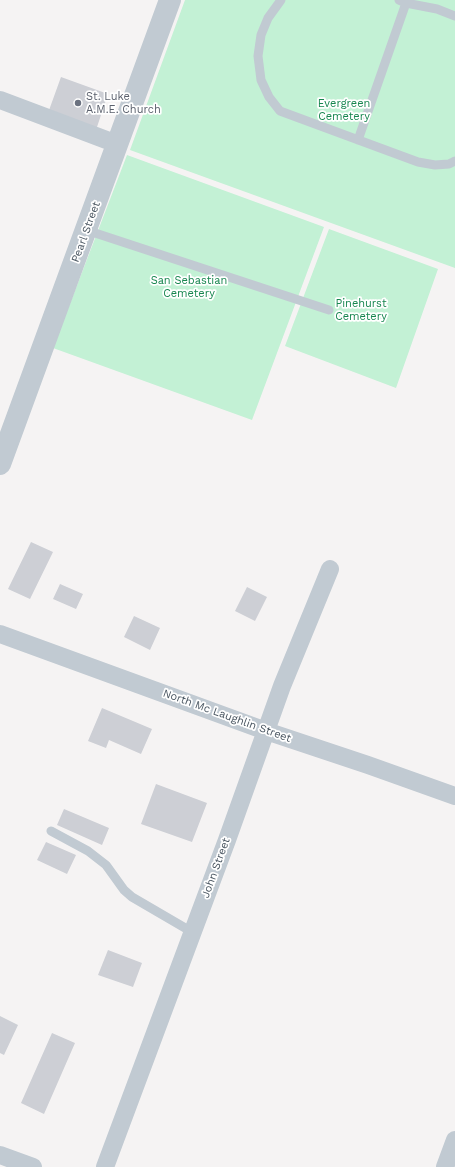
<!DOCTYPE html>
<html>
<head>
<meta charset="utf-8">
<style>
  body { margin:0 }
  canvas { display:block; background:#f5f3f3 }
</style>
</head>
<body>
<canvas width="455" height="1167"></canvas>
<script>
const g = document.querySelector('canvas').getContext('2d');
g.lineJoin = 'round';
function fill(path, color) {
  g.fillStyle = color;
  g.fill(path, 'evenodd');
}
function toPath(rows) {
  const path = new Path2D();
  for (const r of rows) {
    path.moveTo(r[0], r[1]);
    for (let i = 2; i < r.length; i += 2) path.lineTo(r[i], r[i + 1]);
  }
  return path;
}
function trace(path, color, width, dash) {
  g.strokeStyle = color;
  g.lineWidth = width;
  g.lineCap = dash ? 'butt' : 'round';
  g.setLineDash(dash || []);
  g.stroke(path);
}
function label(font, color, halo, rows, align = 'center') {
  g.font = font + ' "Work Sans",sans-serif';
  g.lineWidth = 3.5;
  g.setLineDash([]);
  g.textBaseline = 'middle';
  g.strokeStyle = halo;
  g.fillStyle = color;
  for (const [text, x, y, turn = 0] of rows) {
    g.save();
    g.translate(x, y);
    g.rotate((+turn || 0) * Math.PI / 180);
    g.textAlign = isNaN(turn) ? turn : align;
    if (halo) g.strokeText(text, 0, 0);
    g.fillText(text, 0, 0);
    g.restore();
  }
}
fill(toPath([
  [185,0,455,0,455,268,130,150],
  [127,155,324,227,252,420,53,348],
  [329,229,438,269,396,388,285,346]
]), '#c3f1d5');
fill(toPath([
  [61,77,108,94,96,130,48,113],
  [31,542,53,552,30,599,8,589],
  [60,584,83,594,76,609,53,599],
  [247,587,267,597,255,621,235,611],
  [134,616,160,628,150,650,124,637],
  [102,708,152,729,141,754,109,740,106,748,88,741],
  [156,784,207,803,192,842,141,824],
  [64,809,109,828,102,845,57,825],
  [46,842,76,855,67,874,37,860],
  [108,950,142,963,133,987,98,975],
  [0,1016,18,1025,4,1055,0,1053],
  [52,1033,75,1043,44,1114,21,1103]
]), '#cdcfd5');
trace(toPath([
  [281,0,268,18,261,35,258,56,261,80,269,97,280,111,418,162,435,165,449,164,455,161],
  [399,0,406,3,437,9,455,16],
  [358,140,406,3],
  [86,230,329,310],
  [51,831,88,851,106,865,124,890,132,897,192,932]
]), '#c1cad2', 9);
trace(toPath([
  [0,100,117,144],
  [0,634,266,731,368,765,455,796],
  [0,1155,33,1167],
  [105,1167,227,840,282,686,330,569],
  [445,1167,455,1140]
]), '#c1cad2', 18);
trace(toPath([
  [0,464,170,0]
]), '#c1cad2', 22);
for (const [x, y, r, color] of [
  [78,103,4,"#6b7280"]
]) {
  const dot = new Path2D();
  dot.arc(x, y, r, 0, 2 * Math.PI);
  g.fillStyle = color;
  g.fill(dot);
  trace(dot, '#fff', 1.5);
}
label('11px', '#5b616d', '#fff', [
  ["St. Luke",86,97],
  ["A.M.E. Church",86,110]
], 'left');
label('11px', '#17864f', '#fff', [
  ["Evergreen",344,104],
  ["Cemetery",344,117],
  ["San Sebastian",189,281],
  ["Cemetery",189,294],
  ["Pinehurst",361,304],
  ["Cemetery",361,317]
]);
label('11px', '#4a5661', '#fff', [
  ["Pearl Street",86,232,-70],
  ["North Mc Laughlin Street",227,716,20],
  ["John Street",216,868,-70]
]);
</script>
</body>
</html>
